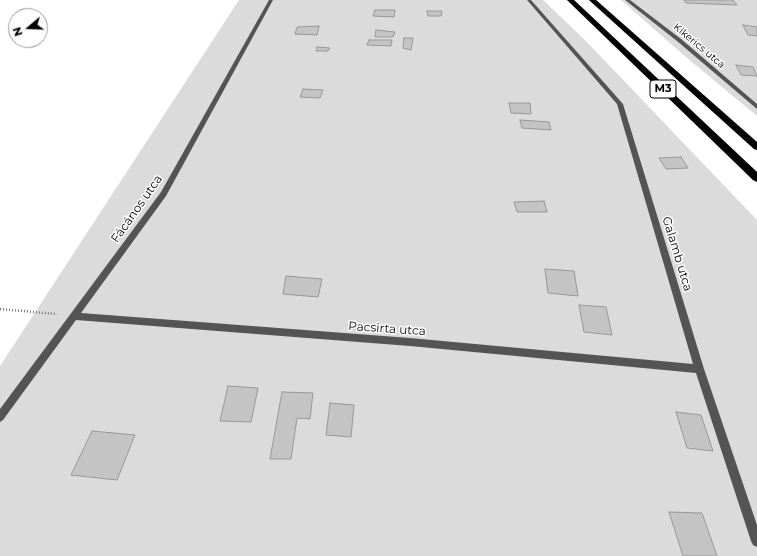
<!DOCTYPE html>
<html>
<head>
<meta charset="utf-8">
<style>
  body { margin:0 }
  #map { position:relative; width:757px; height:556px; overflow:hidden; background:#fff; font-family:Montserrat,sans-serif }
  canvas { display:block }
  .north { position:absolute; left:8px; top:8px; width:40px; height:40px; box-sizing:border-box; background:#fff; border:1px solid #999; border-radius:50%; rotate:251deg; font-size:11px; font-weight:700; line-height:16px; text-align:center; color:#000 }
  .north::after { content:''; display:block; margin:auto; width:14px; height:18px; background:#000; clip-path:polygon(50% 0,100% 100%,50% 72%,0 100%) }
</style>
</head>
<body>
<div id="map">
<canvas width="757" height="556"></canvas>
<div class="north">N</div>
</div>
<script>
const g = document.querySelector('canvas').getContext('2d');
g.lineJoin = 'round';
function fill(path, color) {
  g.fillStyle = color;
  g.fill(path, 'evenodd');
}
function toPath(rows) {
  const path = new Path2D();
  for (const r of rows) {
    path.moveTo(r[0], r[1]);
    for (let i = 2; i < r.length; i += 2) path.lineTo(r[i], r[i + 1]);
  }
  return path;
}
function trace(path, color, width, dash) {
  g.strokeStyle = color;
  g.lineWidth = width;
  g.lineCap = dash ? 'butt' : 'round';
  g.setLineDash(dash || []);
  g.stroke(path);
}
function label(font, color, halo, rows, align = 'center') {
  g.font = font + ' Montserrat,sans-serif';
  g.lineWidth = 3;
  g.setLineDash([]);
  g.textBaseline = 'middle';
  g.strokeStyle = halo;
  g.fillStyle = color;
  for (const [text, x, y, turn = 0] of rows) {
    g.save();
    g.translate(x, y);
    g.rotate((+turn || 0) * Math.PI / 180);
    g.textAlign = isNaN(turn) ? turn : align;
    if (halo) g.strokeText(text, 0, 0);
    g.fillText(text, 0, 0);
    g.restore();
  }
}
fill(toPath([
  [239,0,543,0,586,41,757,220,757,556,0,556,0,366],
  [621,0,757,0,757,116,687,58]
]), '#dbdbdb');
const building = toPath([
  [684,0,733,0,737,5,686,3,684,0],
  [375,10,395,10,394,17,373,16,375,10],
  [427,11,442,11,441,16,428,16,427,11],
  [743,25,757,27,757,36,748,35,743,25],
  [319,26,317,35,295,34,297,27,319,26],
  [376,30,395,32,393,37,375,37,376,30],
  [404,38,413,38,411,50,403,48,404,38],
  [369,40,392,40,391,46,367,45,369,40],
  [317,47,330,48,328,51,316,51,317,47],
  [736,65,753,67,757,76,741,75,736,65],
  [303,89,323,90,320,98,300,97,303,89],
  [509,103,530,103,531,114,511,113,509,103],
  [520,120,549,122,551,130,522,128,520,120],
  [681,157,688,168,666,169,659,158,681,157],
  [544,201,547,212,517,212,514,202,544,201],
  [545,269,574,271,578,296,548,293,545,269],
  [286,276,322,279,318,297,283,294,286,276],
  [579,305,606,307,612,335,584,332,579,305],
  [228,386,258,388,251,422,220,421,228,386],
  [282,392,313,393,310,419,297,418,291,459,270,459,282,392],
  [330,403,354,405,351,437,326,435,330,403],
  [676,412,701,415,713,451,687,448,676,412],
  [92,431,135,435,117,480,71,475,92,431],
  [669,512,702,513,717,556,683,556,669,512]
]);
fill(building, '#c4c4c4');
trace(building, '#989898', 1);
const motorway = toPath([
  [567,0,574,0,757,172,757,182,753,180,567,0],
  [589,0,596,0,757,142,757,150,754,149,589,0]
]);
trace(motorway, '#dbdbdb', 1);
trace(toPath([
  [0,309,57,314]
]), '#767676', 2.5, [1, 2]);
fill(toPath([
  [269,0,273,0,166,196,81,313,410,338,693,364,617,104,527,0,531,0,623,104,704,369,757,525,757,547,753,545,751,541,696,373,410,346,76,320,3,420,0,422,0,409,161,192,269,0],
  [625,0,630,0,681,39,757,104,757,109,677,41,625,0]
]), '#545454');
fill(motorway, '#000');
label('10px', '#000', '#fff', [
  ["Kikerics utca",699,46,40]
]);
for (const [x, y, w] of [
  [663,89,26]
]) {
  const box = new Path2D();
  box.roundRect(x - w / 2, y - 9, w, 18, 3);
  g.fillStyle = '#fff';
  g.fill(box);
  trace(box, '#000', 1);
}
label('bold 11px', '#000', null, [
  ["M3",663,89]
]);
label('12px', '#000', '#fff', [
  ["Fácános utca",137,209,-55],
  ["Galamb utca",677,254,73],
  ["Pacsirta utca",387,329,4]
]);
</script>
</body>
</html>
